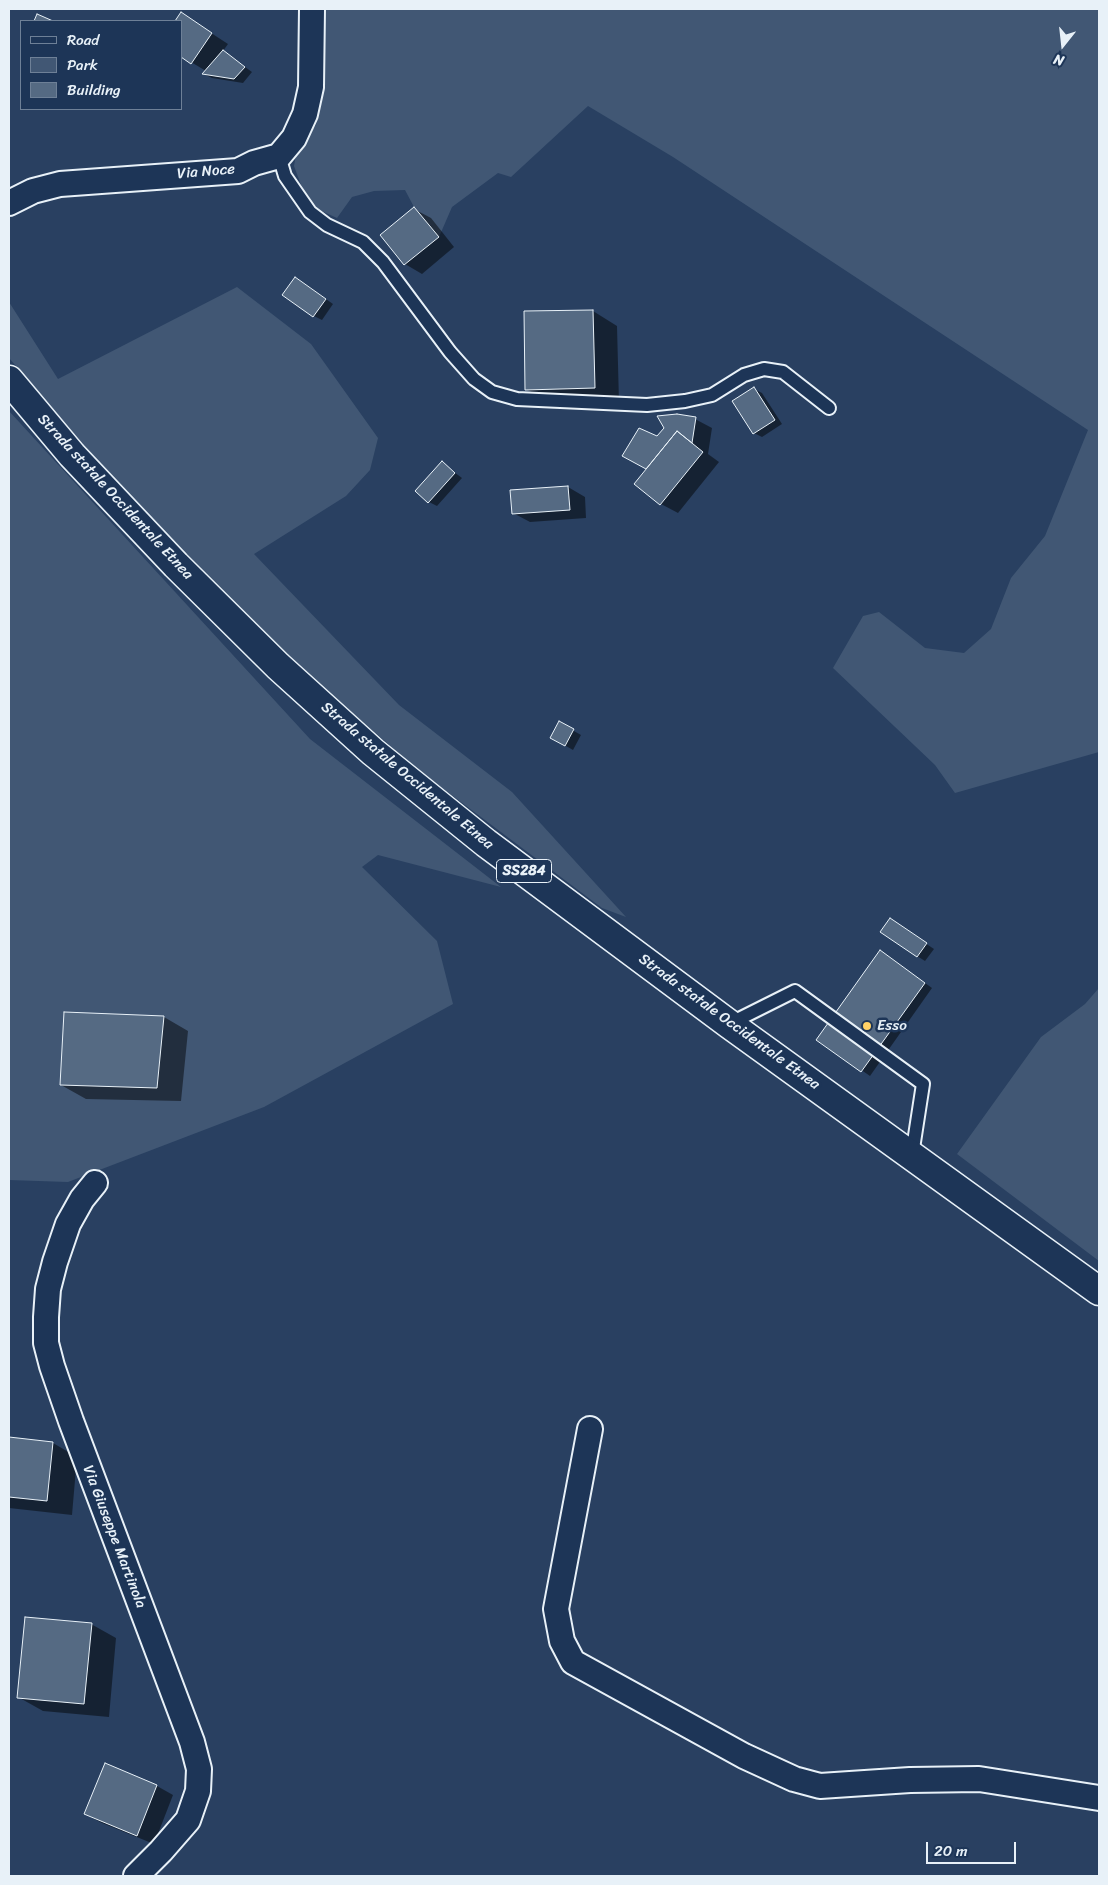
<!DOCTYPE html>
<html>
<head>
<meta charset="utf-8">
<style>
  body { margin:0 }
  #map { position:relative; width:1108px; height:1885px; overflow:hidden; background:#294061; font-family:Sriracha,sans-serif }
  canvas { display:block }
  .frame { position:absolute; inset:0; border:10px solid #e8f1f8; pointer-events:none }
  .legend { position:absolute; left:20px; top:20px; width:162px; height:90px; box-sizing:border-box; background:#1d3557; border:1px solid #6e8097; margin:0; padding:6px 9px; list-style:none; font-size:15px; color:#e8f1f8 }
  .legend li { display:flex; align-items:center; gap:10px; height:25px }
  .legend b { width:25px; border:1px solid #6e8097 }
  .north { position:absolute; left:1038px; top:20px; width:50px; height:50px; -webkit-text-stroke:4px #1d3557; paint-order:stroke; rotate:196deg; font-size:14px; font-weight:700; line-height:20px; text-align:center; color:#e8f1f8 }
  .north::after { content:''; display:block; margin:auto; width:18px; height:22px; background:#e8f1f8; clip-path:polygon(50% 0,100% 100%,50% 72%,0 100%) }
  .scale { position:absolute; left:926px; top:1842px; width:90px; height:22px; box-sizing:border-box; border:2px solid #e8f1f8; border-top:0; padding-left:6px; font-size:15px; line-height:18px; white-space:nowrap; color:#e8f1f8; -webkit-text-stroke:4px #1d3557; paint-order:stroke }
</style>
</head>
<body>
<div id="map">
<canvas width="1108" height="1885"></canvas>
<div class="frame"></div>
<ul class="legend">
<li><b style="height:6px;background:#1d3557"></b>Road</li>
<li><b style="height:14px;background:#415774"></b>Park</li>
<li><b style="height:14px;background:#556a83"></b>Building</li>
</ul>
<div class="north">N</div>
<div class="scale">20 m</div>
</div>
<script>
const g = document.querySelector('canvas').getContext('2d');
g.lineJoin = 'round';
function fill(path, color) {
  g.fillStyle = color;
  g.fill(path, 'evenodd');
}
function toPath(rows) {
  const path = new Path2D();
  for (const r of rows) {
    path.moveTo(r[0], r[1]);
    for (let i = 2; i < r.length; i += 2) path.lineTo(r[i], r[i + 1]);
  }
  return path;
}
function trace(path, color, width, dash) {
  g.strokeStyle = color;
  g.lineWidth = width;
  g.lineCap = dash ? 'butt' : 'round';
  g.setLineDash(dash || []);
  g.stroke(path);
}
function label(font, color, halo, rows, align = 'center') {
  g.font = font + ' Sriracha,sans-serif';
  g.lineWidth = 5;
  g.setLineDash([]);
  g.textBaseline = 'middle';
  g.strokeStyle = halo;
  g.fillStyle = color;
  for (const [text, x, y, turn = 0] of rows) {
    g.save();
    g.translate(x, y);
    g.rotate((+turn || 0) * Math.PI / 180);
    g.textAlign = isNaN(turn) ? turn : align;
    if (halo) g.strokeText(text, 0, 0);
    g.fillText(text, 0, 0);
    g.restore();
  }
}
fill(toPath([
  [324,9,1099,9,1099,752,955,793,935,765,833,668,863,616,879,612,925,648,964,653,991,629,1011,578,1045,536,1088,430,673,157,588,106,511,177,498,173,452,207,439,237,414,207,405,190,374,191,352,197,337,218,315,208,301,185,294,166,297,149,316,125,322,100],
  [237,287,311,344,378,438,370,470,346,496,254,554,399,705,512,792,626,917,602,908,417,769,318,683,155,527,9,358,9,302,58,379],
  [9,411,310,739,501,887,378,855,362,867,437,941,453,1004,264,1107,68,1182,9,1180],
  [1099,988,1099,1261,957,1154,1041,1037,1085,1004]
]), '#415774');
fill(toPath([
  [182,14,228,44,223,51,252,72,243,83,212,78,204,74,206,71,181,56,181,21,177,21],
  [414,209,431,218,454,247,422,274,405,264,382,236],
  [296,278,333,304,322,320,314,316],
  [593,311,617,326,619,402,551,403,526,389],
  [754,389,762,393,782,424,762,437,754,433],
  [695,419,712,428,708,454,719,462,678,513,661,504,636,484,648,469,624,456],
  [442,463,462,478,437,506,429,502],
  [568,487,585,497,586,518,530,522,513,513,511,491],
  [560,723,581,735,573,750,552,738],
  [898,925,934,949,925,961,917,956],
  [889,957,932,988,870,1076,818,1040],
  [164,1017,188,1031,181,1101,86,1099,61,1085],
  [9,1438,53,1443,77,1457,72,1515,9,1508],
  [91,1624,116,1638,109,1717,43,1711,18,1697],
  [157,1786,173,1795,154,1844,102,1823,85,1814]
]), '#0007');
const building = toPath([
  [181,12,212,33,191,64,181,57,181,21,175,21,181,12],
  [37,14,53,21,34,21,37,14],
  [223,50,245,67,234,79,202,74,223,50],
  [414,207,439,237,404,265,380,235,414,207],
  [295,277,326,299,313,317,282,295,295,277],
  [593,310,595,388,525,390,524,311,593,310],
  [754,387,775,420,753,434,732,401,754,387],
  [677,414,696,417,692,443,677,431,646,469,622,456,639,428,657,436,664,428,657,416,677,414],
  [677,431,703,452,660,505,634,484,677,431],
  [442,461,455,473,428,503,415,491,442,461],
  [568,486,570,510,512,514,510,490,568,486],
  [559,721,574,729,565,746,550,738,559,721],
  [890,918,927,943,917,957,880,932,890,918],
  [880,950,925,983,861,1072,816,1040,880,950],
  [64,1012,164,1016,157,1088,60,1085,64,1012],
  [9,1437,53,1442,47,1501,9,1497,9,1437],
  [25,1617,92,1623,84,1704,17,1698,25,1617],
  [105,1763,157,1785,137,1836,84,1814,105,1763]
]);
fill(building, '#556a83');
trace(building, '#e8f1f8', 1);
const lane = toPath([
  [279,156,285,176,310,212,327,225,363,242,383,262,450,352,474,379,492,392,517,399,647,405,685,401,712,395,744,375,764,369,783,372,829,408],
  [729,1024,795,991,923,1084,912,1155]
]);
const street = toPath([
  [9,203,33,191,60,184,238,171,254,163,279,156,294,138,305,114,311,87,312,9],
  [95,1183,82,1199,68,1224,55,1262,48,1289,46,1317,46,1343,52,1366,71,1421,192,1742,199,1769,198,1791,188,1820,161,1851,136,1876],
  [590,1429,556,1609,562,1641,573,1662,744,1756,794,1779,820,1786,910,1780,979,1779,1099,1798]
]);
const primary = toPath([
  [9,380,72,455,176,565,278,666,373,752,486,843,729,1024,1099,1291]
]);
trace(lane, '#e8f1f8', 16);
trace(street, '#e8f1f8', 28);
trace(primary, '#e8f1f8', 31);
trace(lane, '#1d3557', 12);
trace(street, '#1d3557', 24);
trace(primary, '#1d3557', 28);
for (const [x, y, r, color] of [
  [867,1026,5,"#ffd166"]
]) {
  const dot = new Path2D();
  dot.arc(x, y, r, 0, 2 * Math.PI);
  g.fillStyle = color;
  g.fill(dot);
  trace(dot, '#1d3557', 2);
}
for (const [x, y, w] of [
  [524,871,55]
]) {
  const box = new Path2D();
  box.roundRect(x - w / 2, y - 11.5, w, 23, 4);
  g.fillStyle = '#1d3557';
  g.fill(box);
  trace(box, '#e8f1f8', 1);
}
label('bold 14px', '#e8f1f8', null, [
  ["SS284",524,871]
]);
label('15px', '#e8f1f8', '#1d3557', [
  ["Via Noce",206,172,-5],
  ["Strada statale Occidentale Etnea",115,497,47],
  ["Strada statale Occidentale Etnea",407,776,40],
  ["Strada statale Occidentale Etnea",729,1022,36],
  ["Via Giuseppe Martinola",114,1537,69]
]);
label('15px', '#e8f1f8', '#1d3557', [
  ["Esso",877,1026]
], 'left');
</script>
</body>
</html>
